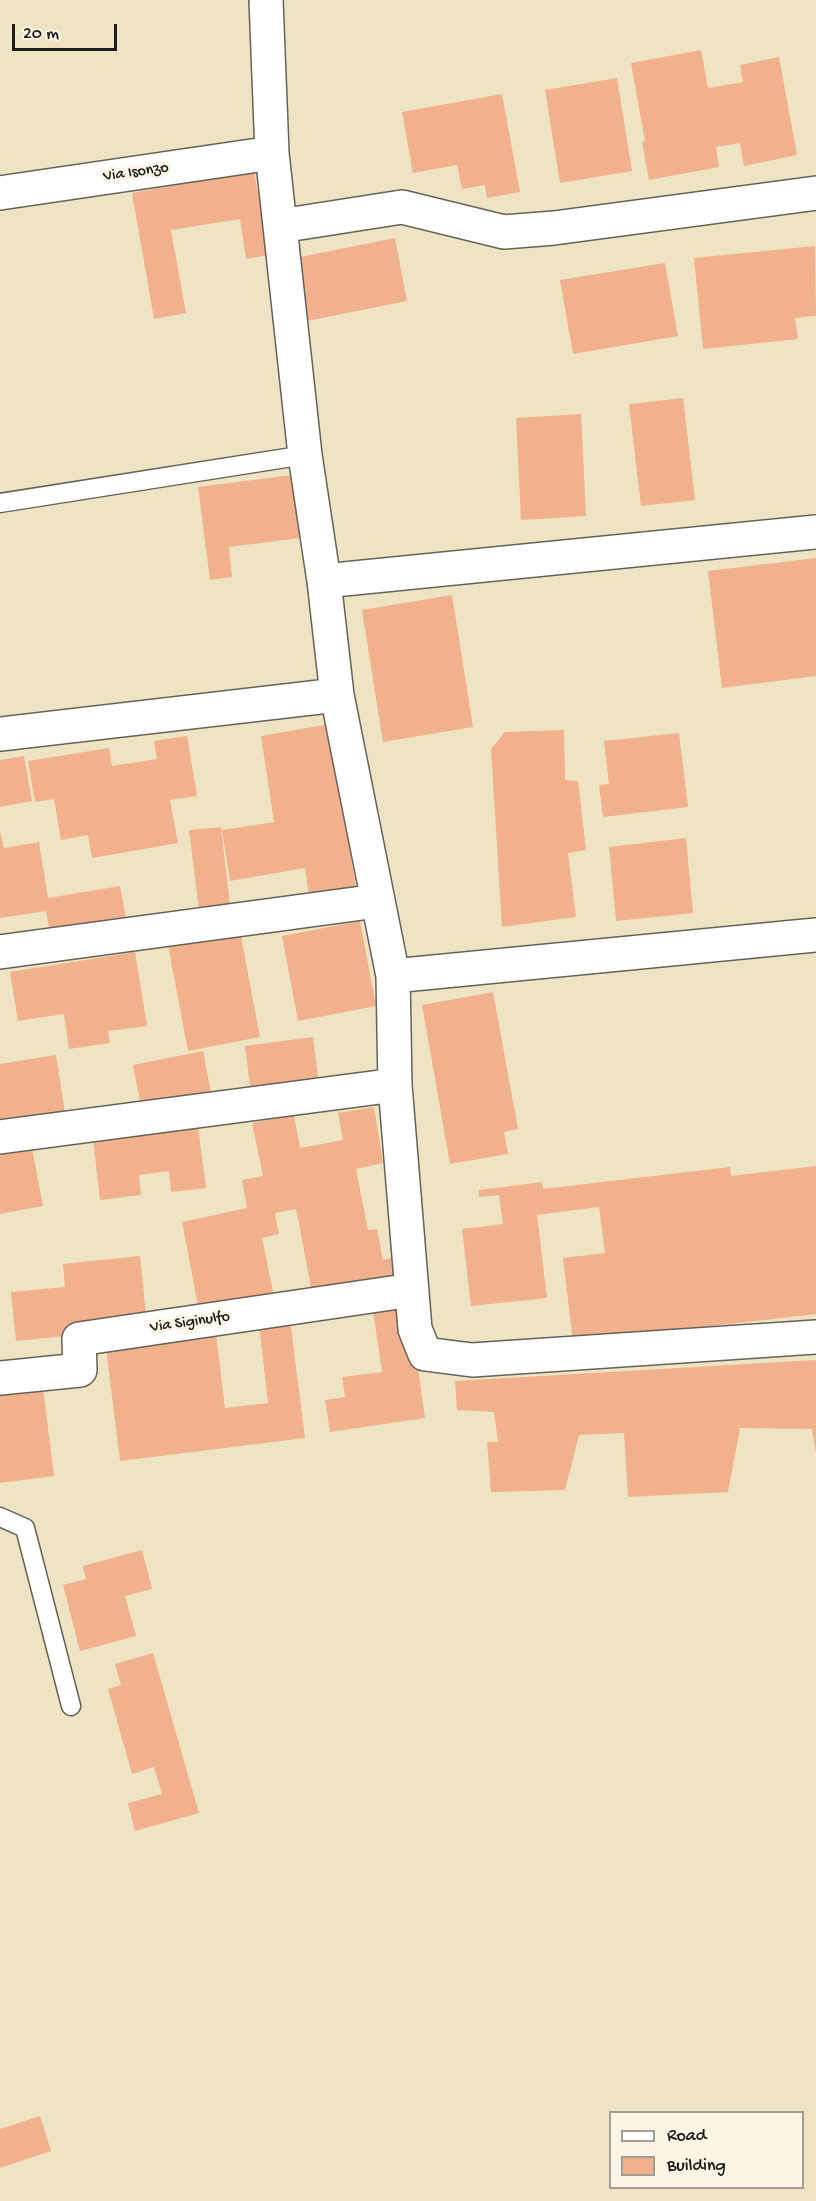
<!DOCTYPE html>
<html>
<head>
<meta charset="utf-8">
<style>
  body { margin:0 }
  #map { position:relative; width:816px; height:2201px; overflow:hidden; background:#eee4c4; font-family:"Gochi Hand",sans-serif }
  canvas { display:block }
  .legend { position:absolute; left:609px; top:2111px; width:195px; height:78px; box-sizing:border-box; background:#fcf5e5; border:2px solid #a29e95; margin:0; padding:8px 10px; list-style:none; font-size:18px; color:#1c1c1c }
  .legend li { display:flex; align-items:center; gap:12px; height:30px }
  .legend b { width:30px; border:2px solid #a29e95 }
  .scale { position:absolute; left:12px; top:24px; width:105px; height:27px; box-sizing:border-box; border:3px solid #1c1c1c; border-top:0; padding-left:8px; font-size:18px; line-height:21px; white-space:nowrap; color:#1c1c1c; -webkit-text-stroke:4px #fcf5e5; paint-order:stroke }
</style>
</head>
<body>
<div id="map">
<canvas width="816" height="2201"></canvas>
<ul class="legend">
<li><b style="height:8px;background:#fff"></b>Road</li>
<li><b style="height:16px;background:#f1b18c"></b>Building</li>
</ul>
<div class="scale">20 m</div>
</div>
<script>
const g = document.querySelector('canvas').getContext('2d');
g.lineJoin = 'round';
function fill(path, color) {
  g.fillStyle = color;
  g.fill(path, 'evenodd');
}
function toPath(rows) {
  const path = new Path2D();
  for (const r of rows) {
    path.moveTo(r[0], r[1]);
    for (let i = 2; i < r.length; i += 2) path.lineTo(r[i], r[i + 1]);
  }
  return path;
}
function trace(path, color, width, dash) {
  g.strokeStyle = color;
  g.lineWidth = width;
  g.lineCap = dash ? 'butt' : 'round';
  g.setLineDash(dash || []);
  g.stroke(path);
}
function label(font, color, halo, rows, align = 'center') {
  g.font = font + ' "Gochi Hand",sans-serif';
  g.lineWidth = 6;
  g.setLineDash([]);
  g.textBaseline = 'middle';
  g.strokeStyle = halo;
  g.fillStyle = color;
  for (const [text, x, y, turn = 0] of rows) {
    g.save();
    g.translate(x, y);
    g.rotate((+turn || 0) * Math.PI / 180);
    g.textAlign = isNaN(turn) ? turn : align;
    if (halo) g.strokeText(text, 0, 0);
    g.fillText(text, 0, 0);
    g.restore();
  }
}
fill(toPath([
  [701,50,708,88,743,82,740,65,779,57,797,155,744,166,740,143,716,147,719,167,649,180,642,142,645,141,631,63],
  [617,78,632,171,560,183,545,90],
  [502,94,520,192,487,198,485,185,462,189,457,165,413,173,402,112],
  [254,171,269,255,246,259,240,219,171,230,186,313,154,319,132,193],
  [395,238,407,301,307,321,295,258],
  [815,246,816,316,795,318,798,339,703,349,694,258],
  [665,263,678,336,573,354,560,280],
  [683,398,695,500,641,506,629,404],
  [581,414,586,516,521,520,516,418],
  [308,473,316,536,229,547,232,577,210,580,198,487],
  [816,558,816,676,722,688,708,571],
  [452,595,473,727,383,742,362,610],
  [330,724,356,888,309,896,305,868,230,881,222,830,274,822,261,736],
  [564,730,565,780,578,781,586,850,568,853,576,917,502,927,491,749,505,732],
  [679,733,688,807,603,817,599,785,609,784,604,741],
  [187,736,197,796,170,800,178,843,92,858,88,835,61,840,54,799,35,802,28,761,109,748,112,766,157,759,154,741],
  [24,756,32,801,0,807,0,760],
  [221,827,230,906,199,910,189,830],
  [0,832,4,848,39,842,48,898,120,886,126,919,50,932,46,911,0,918],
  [686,838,693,913,616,921,609,847],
  [360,921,376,1006,298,1021,282,936],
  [240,931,260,1037,188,1051,168,945],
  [135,952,147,1026,108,1031,110,1043,69,1049,64,1014,18,1021,10,972],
  [493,992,518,1129,504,1132,508,1154,450,1164,422,1005],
  [313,1037,319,1085,251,1094,245,1046],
  [203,1051,212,1098,142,1112,133,1065],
  [56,1055,66,1119,0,1122,0,1064],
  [374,1107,383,1163,356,1169,368,1230,377,1229,383,1260,395,1257,399,1274,312,1292,296,1209,275,1213,279,1234,262,1238,274,1296,199,1311,182,1222,247,1208,242,1180,263,1176,252,1123,294,1115,300,1148,343,1140,338,1113],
  [198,1126,206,1188,171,1192,169,1171,139,1175,141,1195,100,1200,93,1139],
  [32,1148,43,1206,0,1214,0,1154],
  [816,1166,816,1314,573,1342,563,1258,605,1253,599,1207,537,1215,547,1298,471,1306,462,1229,503,1224,499,1195,479,1197,479,1190,542,1182,543,1189,730,1167,731,1176],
  [140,1256,146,1314,114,1331,16,1341,11,1292,65,1287,63,1264],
  [409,1306,425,1418,330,1432,325,1400,345,1397,342,1377,382,1372,373,1311],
  [290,1320,305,1438,120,1461,106,1348,216,1334,225,1408,268,1403,259,1324],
  [816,1360,816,1454,812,1429,740,1428,728,1492,628,1497,624,1433,579,1435,565,1490,491,1492,487,1442,498,1442,494,1412,457,1410,455,1381],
  [43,1388,54,1476,0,1483,0,1393],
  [142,1550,152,1589,125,1596,136,1636,80,1651,63,1585,86,1579,83,1566],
  [153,1653,199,1813,135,1831,128,1803,162,1794,154,1767,132,1774,108,1689,121,1685,115,1664],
  [40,2116,51,2151,0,2168,0,2129]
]), '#f1b18c');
const service = toPath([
  [0,503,305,455],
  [0,1517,25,1528,71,1706]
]);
const minor = toPath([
  [266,0,272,153,305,455,324,581,337,695,393,976,395,1085,415,1329,425,1354,472,1360,816,1337],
  [0,193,272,153],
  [280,226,402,207,504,232,554,228,816,193],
  [324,581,816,532],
  [0,734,337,695],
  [0,952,377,901],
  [393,976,816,935],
  [0,1137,395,1085],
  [0,1378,80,1370,79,1339,412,1290]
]);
trace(service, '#666257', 21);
trace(minor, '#666257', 36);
trace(service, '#fff', 18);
trace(minor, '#fff', 33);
label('16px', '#1c1c1c', '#fcf5e5', [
  ["Via Isonzo",136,173,-8],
  ["Via Siginulfo",190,1323,-8]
]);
</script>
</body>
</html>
